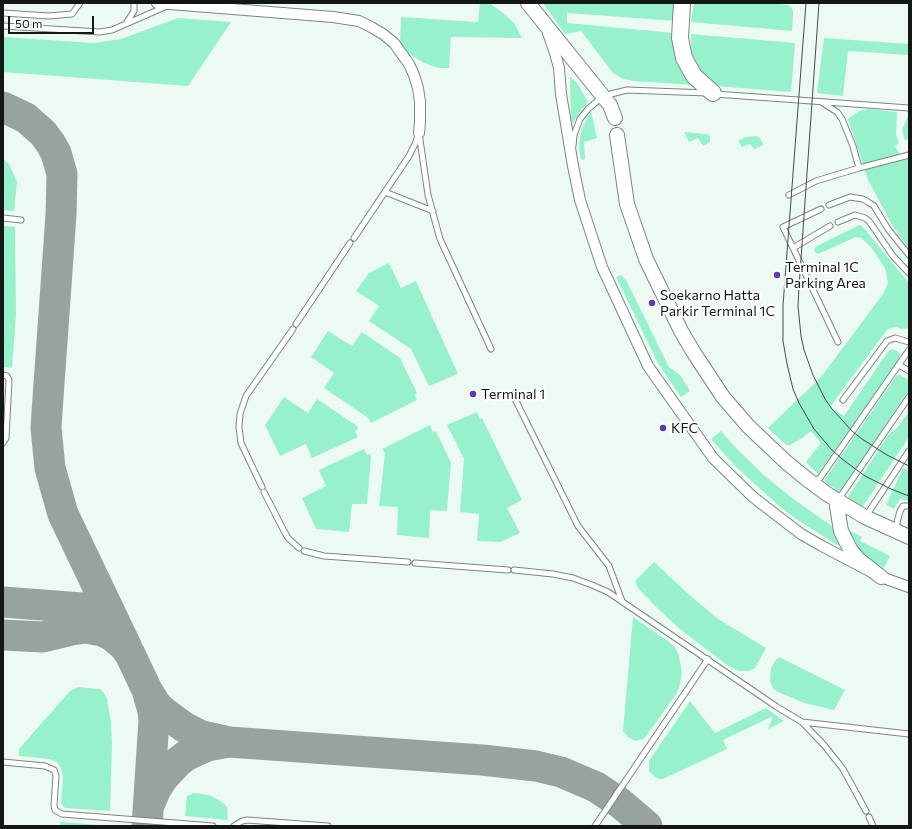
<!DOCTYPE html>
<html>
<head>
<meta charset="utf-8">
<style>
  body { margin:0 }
  #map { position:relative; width:912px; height:829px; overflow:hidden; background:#edfaf4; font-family:Commissioner,sans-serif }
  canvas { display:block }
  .frame { position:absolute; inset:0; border:4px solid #131816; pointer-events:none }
  .scale { position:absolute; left:8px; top:16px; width:86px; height:18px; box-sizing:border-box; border:2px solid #131816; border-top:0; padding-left:5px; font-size:12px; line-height:14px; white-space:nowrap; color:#131816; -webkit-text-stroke:3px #fff; paint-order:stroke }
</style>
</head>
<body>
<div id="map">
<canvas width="912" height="829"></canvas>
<div class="frame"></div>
<div class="scale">50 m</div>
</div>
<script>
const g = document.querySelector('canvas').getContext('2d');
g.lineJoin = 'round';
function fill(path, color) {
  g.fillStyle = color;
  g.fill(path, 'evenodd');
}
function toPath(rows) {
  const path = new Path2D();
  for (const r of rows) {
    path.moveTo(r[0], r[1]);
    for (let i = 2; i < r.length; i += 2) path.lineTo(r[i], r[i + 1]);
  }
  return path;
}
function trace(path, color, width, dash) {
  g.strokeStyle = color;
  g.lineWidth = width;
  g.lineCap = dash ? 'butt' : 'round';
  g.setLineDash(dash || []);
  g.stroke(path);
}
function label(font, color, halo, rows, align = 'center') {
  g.font = font + ' Commissioner,sans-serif';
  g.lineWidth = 4;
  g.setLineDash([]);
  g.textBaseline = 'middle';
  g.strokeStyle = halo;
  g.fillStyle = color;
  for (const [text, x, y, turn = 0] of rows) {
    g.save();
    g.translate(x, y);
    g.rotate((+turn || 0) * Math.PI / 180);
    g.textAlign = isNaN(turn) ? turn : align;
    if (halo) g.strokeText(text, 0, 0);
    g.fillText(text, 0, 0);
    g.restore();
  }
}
fill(toPath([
  [480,3,489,3,502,12,514,23,522,38,451,37,449,68,438,68,424,63,412,56,400,44,401,17,478,22],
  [543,3,679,3,676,21,567,13,567,23,674,33,694,85,634,81,623,79,613,73,581,31,565,34],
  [694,3,771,3,789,5,793,10,793,16,792,31,691,22],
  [178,18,231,22,188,86,3,72,3,37,94,43,121,39],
  [691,34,795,43,791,92,715,86,692,64],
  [824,38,909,44,909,55,848,51,843,96,817,93],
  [570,77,577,83,588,102,580,112,573,123,571,120],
  [869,109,897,112,896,134,899,144,895,146,900,155,909,151,909,249,892,225,868,180,848,119,859,111],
  [591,111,597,138,584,142,585,159,581,160,579,147,580,138,582,128],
  [909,114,909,138,905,141,902,130],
  [684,132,707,134,710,136,710,141,709,143,703,146,698,138,689,142],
  [756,136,760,138,763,144,762,146,754,149,750,144,742,147,738,141,746,137],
  [3,159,9,164,17,182,14,211,3,210],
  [859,225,862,226,909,283,909,328,901,329,896,327,891,328,887,330,830,407,844,416,887,353,891,349,897,351,900,354,899,360,818,474,806,462,821,443,811,431,802,438,790,445,786,445,768,428,821,377,883,294,888,283,885,268,871,247,861,238,856,237,818,254,814,251,815,247],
  [3,226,15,227,16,315,12,368,3,367],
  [389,263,401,288,416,281,458,374,429,386,411,349,369,321,379,306,356,291,369,273],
  [621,275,626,280,669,367,681,376,690,391,681,397,658,363,616,277],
  [328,331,352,346,362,332,400,358,417,393,415,395,417,400,371,423,367,417,324,388,334,373,311,357],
  [897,375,900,375,909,380,909,390,841,491,838,491,825,482,825,479],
  [284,397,308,413,317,399,357,426,358,429,355,431,358,437,312,458,306,444,280,456,265,425],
  [909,411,909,437,863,506,859,506,848,497,889,434,897,428],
  [477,412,480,419,482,418,522,500,507,508,520,533,500,542,477,541,479,514,460,512,464,459,447,425],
  [430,425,433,433,436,431,451,463,447,511,430,510,429,538,397,535,398,507,379,506,385,453,382,449],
  [721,431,737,449,766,477,792,498,836,529,840,544,839,545,837,545,796,519,778,505,736,467,711,439],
  [364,449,367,455,370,454,371,457,367,504,352,504,349,532,316,529,302,498,326,486,319,470],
  [903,468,909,470,909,501,900,499,894,509,886,505],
  [847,529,862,537,860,541,890,556,884,568,867,559,855,548],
  [654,562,685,591,718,619,766,648,755,668,750,671,738,671,727,665,681,630,655,606,638,588,635,581],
  [633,617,668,641,675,647,679,656,682,673,679,689,675,696,644,739,635,741,628,737,623,731],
  [779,657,845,690,834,710,804,703,776,691,773,688,770,682,771,668,775,661],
  [78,687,100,689,104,693,107,699,111,723,112,744,110,811,65,808,61,804,63,777,61,768,57,762,49,759,19,756,19,749,70,691],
  [690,701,715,733,766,708,784,721,768,729,772,719,771,717,723,740,727,749,663,779,659,779,655,777,649,771,649,761],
  [194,793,210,795,222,802,227,807,228,820,185,816,187,796],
  [60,822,100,825,100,826,60,826]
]), '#97f1cd');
trace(toPath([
  [3,107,26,118,43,133,51,144,56,153,62,174,61,215,47,412,46,428,50,468,63,514,127,648],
  [3,602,82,608],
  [3,635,43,637,72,630,86,628,102,631,111,635,124,646,130,654,147,690,156,705,165,713,184,727,202,736,229,742,482,760,536,766,561,772,596,787,620,803,647,826],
  [150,803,156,789,163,778,179,761,187,755,207,746,229,742],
  [147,826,154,720,153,711,147,690]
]), '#98a29e', 31);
const lane = toPath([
  [3,13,49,16,72,14,80,3],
  [127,22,134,11,134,3],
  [3,26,100,32,112,30,167,6],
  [715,94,909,108],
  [823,103,837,112,842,119,853,146,859,168],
  [419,133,428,195,440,239,491,349],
  [573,146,574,135,580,119,588,109,603,96,627,90,707,93],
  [385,192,433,211],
  [789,195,816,181,859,168,909,155],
  [829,205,850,197,863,199,868,202,874,206,888,229,909,255],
  [821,209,783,227,838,342],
  [3,218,21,220],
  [838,222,855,215,865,218,869,221,893,256,909,273],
  [354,238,409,156,415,144,418,136],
  [793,248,830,226],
  [296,324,350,243],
  [899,365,909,371],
  [3,375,7,376,9,380,6,438,3,443],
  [843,400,887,341,895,338,909,342],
  [516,401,578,526,609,566,622,601],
  [813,481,820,478,909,350],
  [262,487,241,443,239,427,240,414,246,396,293,329],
  [264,492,284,531,288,538,299,548],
  [838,500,909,397],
  [866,516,909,451],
  [895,530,900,511,903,506,909,506],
  [304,551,324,556,408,562],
  [415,563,508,570],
  [514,570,553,574,573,578,592,585,608,592,777,707,802,722,824,745,843,769,866,811],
  [802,722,909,734],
  [3,762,45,766,54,770,56,775,54,805,55,810,62,814,213,826],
  [869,817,873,826],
  [234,826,242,821,247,820,328,826],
  [595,826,708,659]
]);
const street = toPath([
  [157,3,333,17,359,21,371,27,383,34,394,43,409,64,414,75,418,88,420,102,420,122,419,133],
  [548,33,555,53,559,68,561,94,573,166,580,200,602,267,648,366,713,458,753,497,801,534,822,546,881,577,909,587]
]);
const secondary = toPath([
  [528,3,606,100,610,105,615,118],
  [617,135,627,204,646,259,681,331,694,353,723,397,748,426,786,462,808,480,827,494,865,517,909,537],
  [838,501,837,506,841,531,850,549,858,559,881,577]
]);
const primary = toPath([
  [682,3,680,38,684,58,694,76,713,93]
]);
trace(lane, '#7a8781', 7);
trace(street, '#7a8781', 12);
trace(secondary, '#7a8781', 16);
trace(primary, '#7a8781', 18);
trace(lane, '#fff', 5);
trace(street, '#fff', 10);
trace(secondary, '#fff', 14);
trace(primary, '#fff', 16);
trace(toPath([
  [806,3,783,305,783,341,787,364,793,389,799,403,814,429,831,449,842,459,865,476,891,489,909,496],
  [819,3,799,287,798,306,801,336,804,350,813,375,825,399,832,409,852,431,862,439,887,455,909,466]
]), '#444b48', 1);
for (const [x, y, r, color] of [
  [777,275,4,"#5e39b1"],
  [652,303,4,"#5e39b1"],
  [473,394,4,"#5e39b1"],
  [663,428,4,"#5e39b1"]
]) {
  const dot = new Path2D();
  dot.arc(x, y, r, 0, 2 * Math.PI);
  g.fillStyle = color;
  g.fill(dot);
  trace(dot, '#fff', 1.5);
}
label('14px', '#131816', '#fff', [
  ["Terminal 1C",785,267],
  ["Parking Area",785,283],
  ["Soekarno Hatta",660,295],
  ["Parkir Terminal 1C",660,311],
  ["Terminal 1",481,394],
  ["KFC",671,428]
], 'left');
</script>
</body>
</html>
